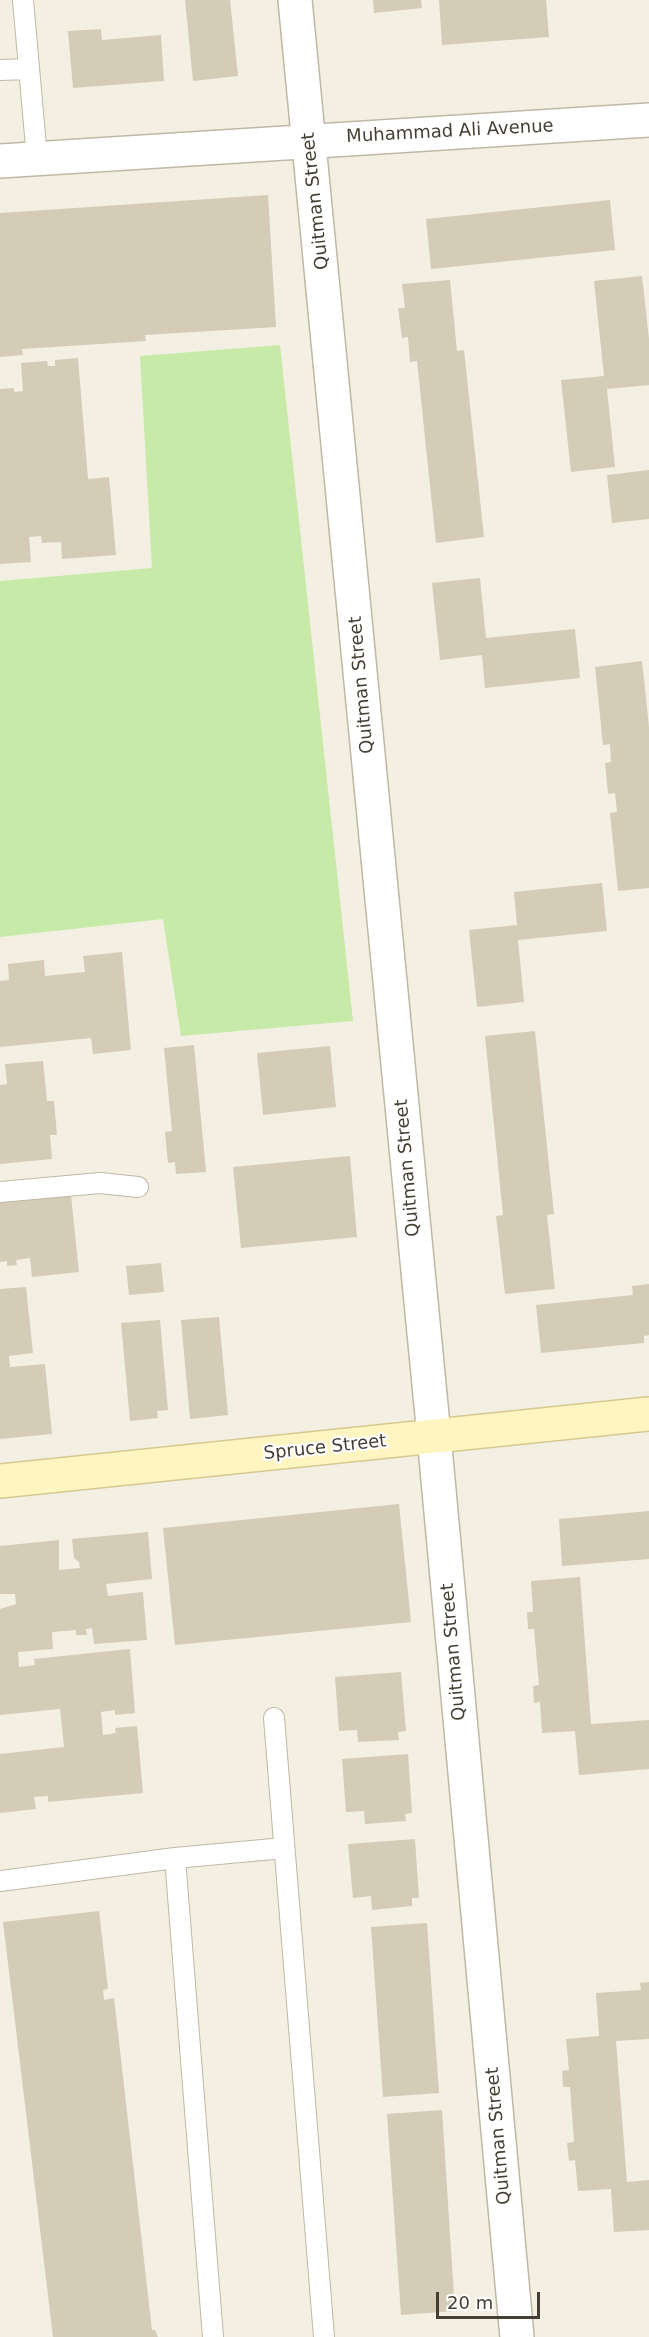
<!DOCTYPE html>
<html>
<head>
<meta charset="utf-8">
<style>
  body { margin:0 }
  #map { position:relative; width:649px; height:2337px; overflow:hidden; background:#f3efe3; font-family:"DejaVu Sans",sans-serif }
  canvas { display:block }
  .scale { position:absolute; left:436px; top:2292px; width:104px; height:27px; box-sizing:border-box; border:3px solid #453f33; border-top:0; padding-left:8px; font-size:18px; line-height:21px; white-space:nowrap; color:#453f33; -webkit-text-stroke:4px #fff; paint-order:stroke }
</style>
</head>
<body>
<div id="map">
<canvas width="649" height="2337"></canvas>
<div class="scale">20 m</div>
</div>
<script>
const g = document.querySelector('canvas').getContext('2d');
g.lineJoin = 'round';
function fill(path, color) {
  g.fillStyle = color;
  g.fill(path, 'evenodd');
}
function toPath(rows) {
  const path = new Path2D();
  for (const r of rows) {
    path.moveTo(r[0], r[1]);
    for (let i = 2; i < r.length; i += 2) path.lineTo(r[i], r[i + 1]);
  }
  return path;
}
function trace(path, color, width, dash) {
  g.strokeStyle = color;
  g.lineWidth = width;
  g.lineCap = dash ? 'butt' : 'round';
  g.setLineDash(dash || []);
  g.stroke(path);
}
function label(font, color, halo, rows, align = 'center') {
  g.font = font + ' "DejaVu Sans",sans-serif';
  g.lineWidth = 4.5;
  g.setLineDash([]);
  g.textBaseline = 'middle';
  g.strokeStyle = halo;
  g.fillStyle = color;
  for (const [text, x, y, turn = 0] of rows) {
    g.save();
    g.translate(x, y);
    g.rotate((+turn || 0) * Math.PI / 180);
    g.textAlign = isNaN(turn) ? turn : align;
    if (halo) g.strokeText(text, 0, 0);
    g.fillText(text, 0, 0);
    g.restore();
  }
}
fill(toPath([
  [280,345,353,1021,181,1036,163,919,0,937,0,581,152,568,140,356]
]), '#c8eaa8');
fill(toPath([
  [185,0,230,0,238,76,193,81],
  [373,0,421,0,422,8,374,13],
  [439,0,546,0,549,37,442,45],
  [101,29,102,40,161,35,164,81,73,88,68,31],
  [268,195,276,327,145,335,146,341,22,349,23,355,0,357,0,213],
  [610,200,615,250,431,269,426,219],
  [642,276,649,339,649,385,607,389,615,467,571,472,561,380,604,376,594,281],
  [450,280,457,351,464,350,484,537,436,543,417,361,410,362,408,337,402,338,398,308,405,308,402,284],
  [78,358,88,479,109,477,116,555,62,559,61,542,42,543,41,536,29,537,31,562,0,564,0,389,14,388,14,392,23,391,21,363,47,361,48,366,55,366,55,360],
  [649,470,649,519,612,523,607,475],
  [480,578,486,638,575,629,580,678,485,688,482,655,440,660,432,583],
  [642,661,649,727,649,888,618,891,610,813,617,812,615,793,608,794,605,763,611,762,610,744,603,745,595,667],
  [602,883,607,931,518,940,524,1002,477,1007,469,930,517,925,514,892],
  [122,952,131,1050,93,1054,91,1038,0,1047,0,981,9,980,8,964,44,960,45,976,85,972,83,956],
  [535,1031,554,1214,547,1215,555,1289,505,1294,496,1216,503,1215,485,1036],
  [194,1045,206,1172,176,1174,175,1162,168,1163,165,1132,172,1131,164,1048],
  [330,1046,336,1107,263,1115,257,1053],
  [43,1061,47,1101,54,1101,57,1135,50,1135,52,1159,0,1164,0,1085,7,1084,5,1064],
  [350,1156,357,1237,241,1248,233,1167],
  [71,1195,79,1272,32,1277,30,1258,16,1260,17,1265,7,1266,7,1261,0,1262,0,1201],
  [161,1263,164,1292,129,1295,126,1266],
  [649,1284,649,1335,644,1336,644,1343,541,1353,536,1305,633,1295,632,1286],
  [26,1287,33,1353,9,1356,10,1367,45,1364,52,1434,0,1439,0,1289],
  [219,1317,228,1415,190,1419,181,1320],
  [160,1320,168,1410,157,1411,158,1418,130,1421,121,1323],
  [399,1504,411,1622,175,1645,163,1528],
  [649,1511,649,1559,562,1566,559,1519],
  [148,1532,152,1579,106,1584,108,1596,143,1592,147,1640,94,1644,92,1628,86,1629,87,1635,76,1635,76,1630,52,1632,53,1649,18,1652,19,1667,35,1665,34,1659,130,1649,135,1713,115,1715,115,1710,101,1712,103,1735,116,1733,115,1728,137,1726,143,1793,48,1802,48,1796,34,1797,36,1809,0,1813,0,1754,64,1747,60,1709,0,1715,0,1609,16,1604,15,1594,0,1594,0,1546,59,1540,59,1570,80,1568,79,1562,74,1558,72,1539],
  [580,1577,591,1724,649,1720,649,1769,579,1775,575,1731,542,1733,540,1702,534,1703,533,1686,539,1685,534,1629,528,1629,527,1612,533,1612,531,1581],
  [401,1672,406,1731,398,1732,399,1740,358,1742,357,1730,339,1731,335,1677],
  [408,1754,412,1813,405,1814,406,1821,365,1824,364,1811,346,1812,342,1759],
  [415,1839,419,1898,412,1898,412,1906,372,1910,371,1896,353,1898,348,1844],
  [99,1911,108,1989,103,1990,104,2000,114,1998,152,2330,155,2330,158,2337,53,2337,3,1922],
  [427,1923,439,2093,383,2097,371,1927],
  [649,1982,649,2039,616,2041,627,2182,649,2180,649,2230,614,2232,611,2189,578,2191,575,2160,569,2161,567,2143,574,2142,570,2087,563,2087,562,2071,569,2070,566,2039,599,2036,596,1993,641,1990,640,1983],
  [442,2110,455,2311,401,2315,387,2114]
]), '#d5ccb8');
const service = toPath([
  [23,0,37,158],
  [0,70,29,69],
  [0,1192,100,1183,138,1187],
  [274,1718,324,2337],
  [175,1858,284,1848],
  [0,1881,175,1858,213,2337]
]);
const minor = toPath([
  [295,0,434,1436,517,2337],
  [0,161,649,120]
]);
const secondary = toPath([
  [0,1481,649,1414]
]);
trace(service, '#bfb8a5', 22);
trace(minor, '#bfb8a5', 36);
trace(secondary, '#d6c98f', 36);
trace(service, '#fff', 20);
trace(minor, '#fff', 33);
trace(secondary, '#fff5c1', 33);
label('18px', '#453f33', '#fff', [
  ["Muhammad Ali Avenue",450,132,-3],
  ["Quitman Street",316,201,-96],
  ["Quitman Street",362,685,-95],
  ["Quitman Street",408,1168,-95],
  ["Spruce Street",325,1448,-6],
  ["Quitman Street",454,1652,-95],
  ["Quitman Street",499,2136,-95]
]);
</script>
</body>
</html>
